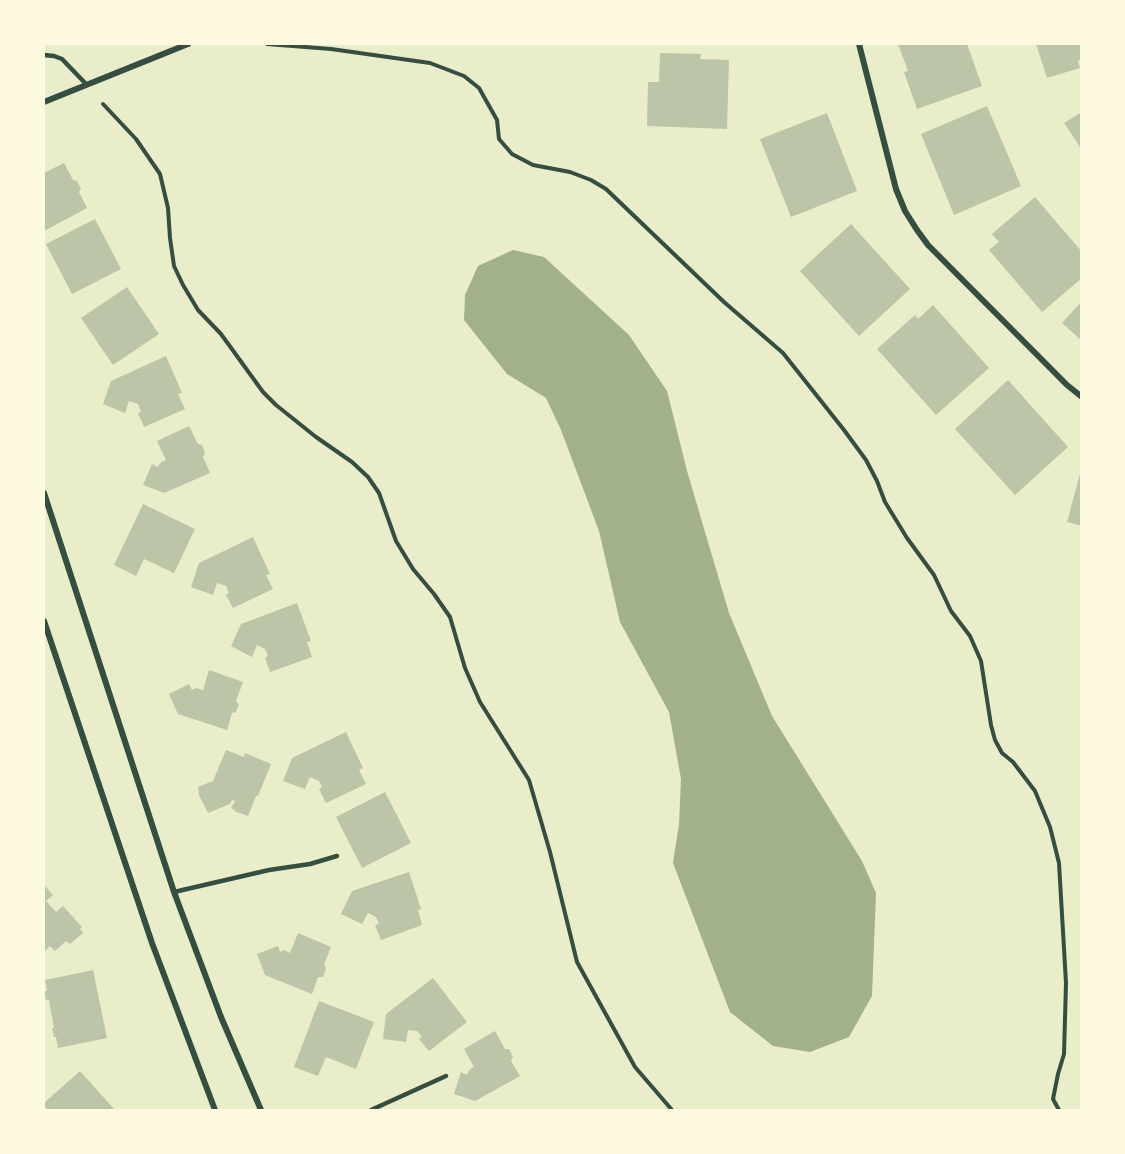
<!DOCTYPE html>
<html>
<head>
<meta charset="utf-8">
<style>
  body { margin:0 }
  #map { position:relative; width:1125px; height:1154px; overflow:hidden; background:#e9edc9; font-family:"IBM Plex Sans",sans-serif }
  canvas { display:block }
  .frame { position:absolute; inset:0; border:45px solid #fefae0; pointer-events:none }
</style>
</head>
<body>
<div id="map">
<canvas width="1125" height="1154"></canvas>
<div class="frame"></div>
</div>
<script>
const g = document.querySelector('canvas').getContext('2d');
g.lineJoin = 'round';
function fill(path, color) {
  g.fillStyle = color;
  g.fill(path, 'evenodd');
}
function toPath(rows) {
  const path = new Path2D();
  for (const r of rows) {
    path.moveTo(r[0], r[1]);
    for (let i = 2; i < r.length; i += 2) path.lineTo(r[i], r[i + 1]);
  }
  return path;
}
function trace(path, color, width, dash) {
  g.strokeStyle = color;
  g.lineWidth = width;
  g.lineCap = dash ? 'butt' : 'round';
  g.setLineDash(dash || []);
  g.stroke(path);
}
fill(toPath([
  [513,250,544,257,629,335,667,391,687,471,729,613,772,716,862,861,876,893,872,996,849,1037,810,1052,773,1046,730,1012,673,863,679,824,681,779,669,712,620,622,599,531,561,430,546,398,507,374,464,320,465,295,478,266]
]), '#a3b18a');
fill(toPath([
  [898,44,967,44,982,86,917,109,904,72,908,71],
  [1036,44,1082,44,1082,60,1078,61,1080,68,1047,78],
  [660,53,701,54,700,59,729,60,727,129,647,126,648,82,659,82],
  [987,106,1021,186,954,215,921,134],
  [1082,112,1082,150,1064,123],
  [827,113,857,191,791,217,760,139],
  [64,163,73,180,77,181,81,189,79,192,87,208,44,231,44,173],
  [1035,197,1082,252,1082,278,1042,312,989,250,999,242,992,234],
  [95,219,121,269,72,294,46,244],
  [851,224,910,289,859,336,800,271],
  [127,287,159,334,113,365,81,318],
  [1082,301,1082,341,1062,323],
  [933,305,989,368,936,415,877,349,915,315,918,319],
  [166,356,182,393,178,394,185,409,144,427,138,413,141,412,138,404,129,401,125,413,103,404,111,381],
  [1008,380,1068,447,1015,495,955,429],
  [189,426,198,444,202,445,205,453,203,457,210,473,164,493,143,485,152,464,158,467,160,463,166,460,157,441],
  [1081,470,1082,470,1082,526,1067,522],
  [143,504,195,529,174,573,144,559,136,576,114,565],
  [253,537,270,574,266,575,273,589,233,608,226,595,229,593,226,586,217,583,213,595,191,587,199,563],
  [297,603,311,641,307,642,312,657,270,672,265,658,268,656,265,649,257,645,252,657,231,646,241,624],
  [209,670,243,682,236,701,239,704,236,712,232,713,227,730,178,714,169,694,189,684,192,690,196,688,203,690],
  [346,732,363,768,359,770,366,784,326,803,319,789,322,787,319,781,310,777,305,789,283,781,292,758],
  [226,750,244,757,245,753,271,764,258,796,256,796,248,816,234,811,235,810,231,808,235,801,232,800,230,804,208,813,199,795,198,787,213,781],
  [385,792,411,843,362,868,336,817],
  [409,872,421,909,418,910,422,925,381,940,375,925,379,924,376,917,368,913,362,924,341,914,352,891],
  [44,885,53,895,46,901,56,912,63,906,82,927,80,929,83,933,70,944,66,941,55,951,50,946,44,952],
  [298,933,331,947,324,965,326,968,323,977,318,977,312,994,265,975,257,954,278,946,280,952,284,950,290,953],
  [93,970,107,1038,58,1048,56,1037,54,1037,52,1028,54,1028,49,1000,46,1000,44,991,47,991,45,980],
  [433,978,467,1022,429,1051,419,1039,422,1037,417,1031,408,1030,406,1042,383,1039,386,1014],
  [319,1001,374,1022,356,1069,326,1057,318,1076,294,1067],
  [495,1031,505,1049,509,1049,513,1057,511,1061,520,1076,475,1101,454,1094,461,1072,467,1075,469,1070,474,1067,464,1049],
  [80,1071,105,1099,115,1110,48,1110,44,1106,44,1103]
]), '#bcc5a7');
trace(toPath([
  [267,44,331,49,430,63,464,76,479,88,497,120,499,139,512,154,533,165,570,172,591,180,606,189,724,302,783,353,844,430,866,460,877,481,885,502,907,538,934,575,951,611,970,636,981,661,991,725,995,740,1002,753,1013,762,1035,791,1050,827,1059,863,1066,983,1064,1054,1058,1074,1053,1099,1059,1110],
  [103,104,136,139,160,174,168,208,170,238,174,266,183,285,198,310,221,334,263,392,276,405,316,437,352,462,368,477,379,493,396,541,413,569,434,594,450,617,465,668,480,702,529,780,550,852,577,962,635,1067,672,1110]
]), '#344e41', 4);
trace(toPath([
  [44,55,54,56,62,59,86,84],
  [174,892,269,870,310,864,337,856],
  [371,1110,446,1076]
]), '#344e41', 4.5);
trace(toPath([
  [859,44,896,189,905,211,917,230,928,245,1067,385,1082,397],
  [44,102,188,44],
  [44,493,174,892,221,1017,261,1110],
  [44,621,152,943,215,1110]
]), '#344e41', 6);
</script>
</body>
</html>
